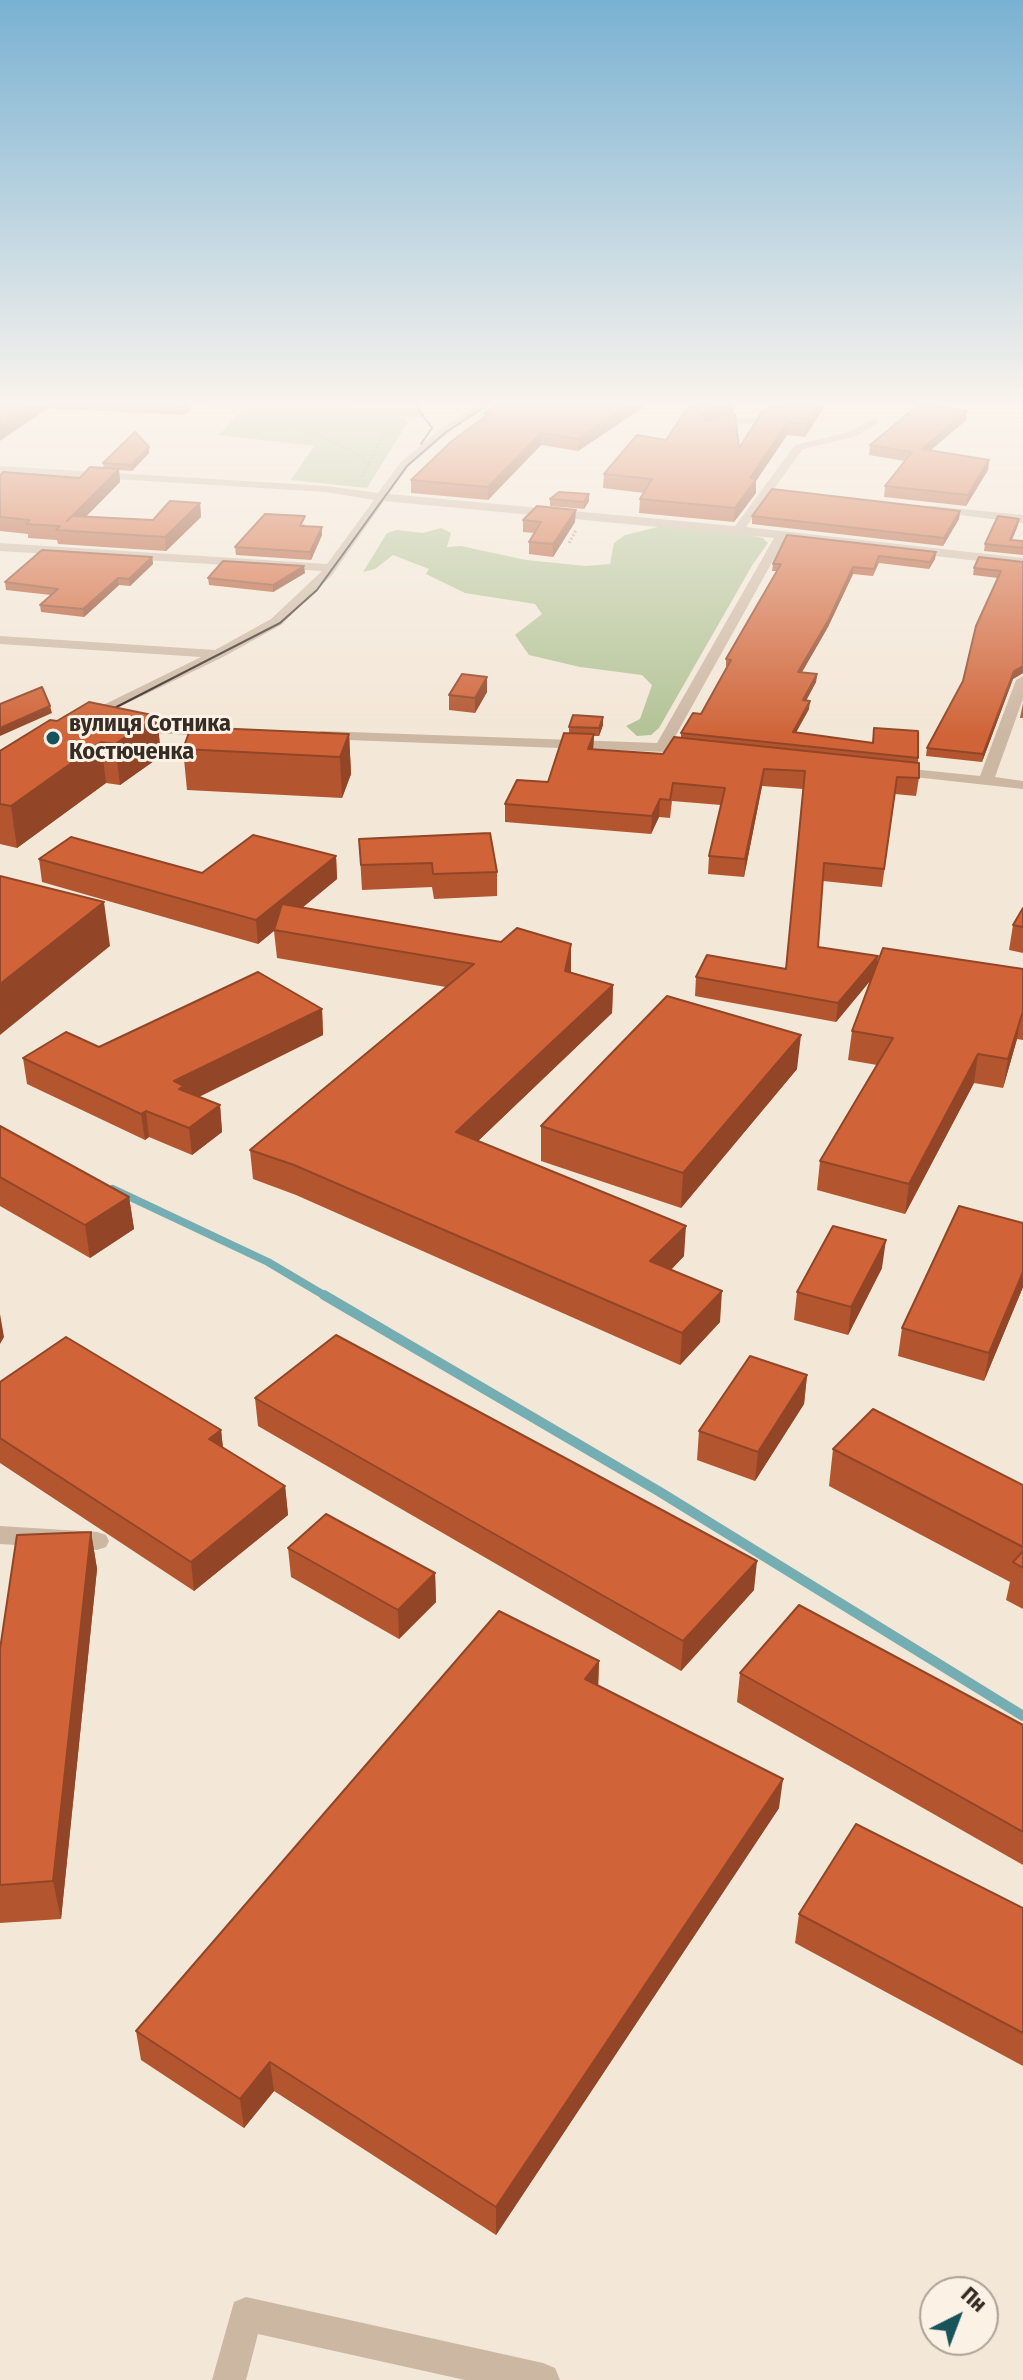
<!DOCTYPE html>
<html>
<head>
<meta charset="utf-8">
<style>
  body { margin:0 }
  #map { position:relative; width:1023px; height:2380px; overflow:hidden; background:#f3e7d7; font-family:"Fira Sans Condensed",sans-serif }
  canvas { display:block }
  .north { position:absolute; left:919px; top:2276px; width:80px; height:80px; box-sizing:border-box; background:#fbf1e4; border:2px solid #aca298; border-radius:50%; rotate:42deg; font-size:22px; font-weight:700; line-height:32px; text-align:center; color:#362b25 }
  .north::after { content:''; display:block; margin:auto; width:28px; height:36px; background:#18535b; clip-path:polygon(50% 0,100% 100%,50% 72%,0 100%) }
</style>
</head>
<body>
<div id="map">
<canvas width="1023" height="2380"></canvas>
<div class="north">Пн</div>
</div>
<script>
const g = document.querySelector('canvas').getContext('2d');
g.lineJoin = 'round';
function fill(path, color) {
  g.fillStyle = color;
  g.fill(path, 'evenodd');
}
function toPath(rows) {
  const path = new Path2D();
  for (const r of rows) {
    path.moveTo(r[0], r[1]);
    for (let i = 2; i < r.length; i += 2) path.lineTo(r[i], r[i + 1]);
  }
  return path;
}
function trace(path, color, width, dash) {
  g.strokeStyle = color;
  g.lineWidth = width;
  g.lineCap = dash ? 'butt' : 'round';
  g.setLineDash(dash || []);
  g.stroke(path);
}
function label(font, color, halo, rows, align = 'center') {
  g.font = font + ' "Fira Sans Condensed",sans-serif';
  g.lineWidth = 6;
  g.setLineDash([]);
  g.textBaseline = 'middle';
  g.strokeStyle = halo;
  g.fillStyle = color;
  for (const [text, x, y, turn = 0] of rows) {
    g.save();
    g.translate(x, y);
    g.rotate((+turn || 0) * Math.PI / 180);
    g.textAlign = isNaN(turn) ? turn : align;
    if (halo) g.strokeText(text, 0, 0);
    g.fillText(text, 0, 0);
    g.restore();
  }
}
fill(toPath([
  [243,409,397,416,408,422,367,488,291,480,314,446,219,435],
  [662,526,737,533,763,538,768,543,753,564,659,728,651,735,637,736,626,726,640,719,652,685,642,675,580,667,529,655,515,635,542,614,535,604,465,593,426,574,429,569,393,555,375,569,363,572,387,533,397,530,423,533,441,528,451,533,447,547,461,546,526,560,586,566,610,564,614,543,625,535]
]), '#b2c396');
trace(toPath([
  [113,1189,268,1262,327,1297]
]), '#74adb2', 8);
trace(toPath([
  [324,1295,660,1492,1023,1716]
]), '#74adb2', 10);
trace(toPath([
  [294,426,352,450,370,466],
  [362,477,386,429],
  [569,543,576,530]
]), '#b8a18d', 3, [2, 2]);
fill(toPath([
  [165,402,239,402,421,411,426,414,421,417,170,405,165,402],
  [482,402,494,402,447,434,409,466,389,494,735,526,795,445,849,432,873,419,877,420,877,424,857,436,803,449,746,527,1023,558,1023,566,785,539,671,744,698,746,698,752,693,753,321,739,314,735,321,731,657,743,774,538,384,501,332,575,281,625,223,657,86,723,81,722,81,716,201,657,0,644,0,636,215,650,271,619,322,571,0,551,0,543,327,564,374,500,327,492,0,472,0,466,327,486,378,493,401,462,439,430,482,402],
  [761,417,765,418,765,422,712,427,707,424,712,421,761,417],
  [932,506,1023,515,1023,523,928,511,926,509,932,506],
  [1023,676,1023,699,995,777,1023,781,1023,789,887,774,887,768,892,767,980,776,1016,680,1023,676],
  [133,725,217,728,224,732,217,736,128,732,128,726,133,725],
  [0,1526,97,1532,106,1535,109,1541,106,1547,97,1550,0,1544,0,1526],
  [246,2297,543,2363,555,2368,560,2380,465,2380,258,2334,246,2380,212,2380,234,2302,246,2297]
]), '#ccb7a3');
trace(toPath([
  [413,402,432,428,421,444],
  [97,717,280,623,317,590,407,466,446,432,492,402]
]), '#362b25', 2);
fill(toPath([
  [0,402,189,402,190,409,184,415,48,408],
  [501,402,651,402,578,451,541,445,488,500,411,493,411,480,484,417,484,413],
  [734,402,733,415,739,448,768,411,780,408,779,402,827,402,805,437,787,435,756,481,756,493,734,522,639,513,640,499,644,493,603,488,604,474],
  [966,420,931,450,989,460,988,470,966,506,884,497,885,486,905,461,869,455,870,445],
  [149,447,149,453,132,471,119,470,120,482,86,516,153,520,200,503,201,517,166,551,58,544,57,540,28,538,28,534,0,531,0,475,80,478,104,468,103,463],
  [589,494,589,501,584,509,550,506,550,499],
  [960,511,959,519,943,546,752,524,752,516],
  [523,520,575,522,553,557,529,554,529,542,534,533,523,532],
  [305,524,304,526,322,535,311,560,236,555,235,547],
  [1018,525,1012,540,1023,541,1023,555,984,551,985,544],
  [936,552,935,559,929,569,879,563,873,576,853,574,828,627,802,672,817,674,816,682,806,701,809,709,796,732,918,758,919,778,916,796,895,794,882,887,823,881,818,947,878,956,877,964,1023,969,1023,1040,1017,1039,1003,1088,974,1083,905,1214,817,1190,820,1161,877,1065,848,1060,852,1031,870,981,836,1022,695,996,696,977,786,969,803,789,762,786,744,877,708,874,709,856,721,805,672,801,670,818,659,817,651,834,505,822,505,804,548,782,569,733,569,727,603,725,599,736,594,736,593,749,663,754,681,738,681,733,701,714,727,667,726,666,726,659,777,571,772,571,773,564],
  [152,557,153,564,130,586,119,585,84,617,41,612,40,605,51,595,6,590,5,582],
  [1023,562,1023,673,1013,679,982,762,926,756,927,748,963,681,998,578,973,575,974,568],
  [305,573,273,592,209,585,208,578],
  [487,677,487,692,475,713,449,710,449,695],
  [1023,703,1023,718,1020,718],
  [157,716,161,756,120,785,106,783,17,848,0,844,0,751,57,721],
  [349,734,351,774,342,798,187,790,183,749],
  [359,839,497,872,497,896,434,899,432,887,362,890],
  [336,856,337,879,302,908,570,972,613,985,612,1013,478,1141,684,1256,671,1270,720,1322,680,1365,296,1195,253,1179,250,1150,446,987,277,958,274,931,258,944,42,882,39,859,202,873],
  [1023,908,1023,953,1009,950,1013,925],
  [322,1009,323,1035,199,1097,220,1105,222,1132,192,1155,149,1137,145,1140,27,1084,23,1058,99,1047],
  [797,1069,681,1208,541,1161,541,1126],
  [0,1126,129,1197,134,1229,90,1258,0,1206],
  [1023,1223,1023,1287,984,1381,898,1356,902,1328],
  [882,1268,848,1335,794,1320,797,1292],
  [807,1375,804,1404,755,1481,697,1460,699,1431],
  [0,1382,221,1430,223,1448,285,1486,288,1515,194,1591,0,1463],
  [255,1398,754,1590,681,1671,258,1426],
  [833,1449,1023,1485,1023,1609,1006,1600,1010,1582,829,1486],
  [91,1532,97,1569,61,1919,0,1923,0,1649],
  [288,1548,435,1573,436,1602,399,1639,291,1577],
  [599,1661,598,1686,779,1808,496,2235,274,2091,244,2128,141,2060,136,2031],
  [740,1673,1023,1725,1023,1865,737,1702],
  [1023,1908,1023,2066,795,1943,799,1914]
]), '#b35630');
fill(toPath([
  [35,402,48,402,48,408,0,441,0,426],
  [182,402,189,402,190,409,184,415],
  [634,402,651,402,578,451,578,439],
  [820,402,827,402,805,437,806,424],
  [734,403,733,416,716,417,697,429,698,416,716,404],
  [967,411,966,420,920,459,922,449],
  [788,422,787,435,756,481,756,493,734,522,735,508,750,478],
  [541,433,541,445,488,500,488,487],
  [149,447,149,453,132,471,131,465],
  [989,460,988,470,966,506,968,495],
  [119,469,120,482,72,531,67,521],
  [589,494,589,501,584,509,584,502],
  [200,503,201,517,166,551,165,537],
  [576,510,575,522,553,557,553,544],
  [960,511,959,519,943,546,944,538],
  [1019,519,1018,525,1009,547,1010,540],
  [322,527,322,535,311,560,310,552],
  [936,552,935,559,929,569,930,562],
  [152,557,153,564,130,586,129,579],
  [304,566,305,573,273,592,273,585],
  [853,567,853,574,828,627,798,679,798,672],
  [118,578,119,585,84,617,83,609],
  [1023,666,1023,673,1013,679,982,762,983,754,1014,671],
  [817,674,816,682,802,708,803,700],
  [487,677,487,692,475,713,475,698],
  [810,701,809,709,792,740,793,732],
  [50,706,52,713,0,736,0,728],
  [157,716,161,756,120,785,115,744],
  [603,717,603,725,599,736,599,728],
  [349,734,351,774,342,798,340,757],
  [594,734,593,751,588,749],
  [101,742,106,783,17,848,11,806],
  [764,769,762,786,744,877,745,859],
  [660,799,659,817,651,834,652,816],
  [336,856,337,879,258,944,256,920],
  [104,902,110,946,0,1035,0,984],
  [571,944,571,972,564,999,565,971],
  [878,956,875,975,836,1022,838,1003],
  [613,985,612,1013,456,1162,456,1132],
  [322,1009,323,1035,186,1103,174,1081],
  [1022,1011,1017,1039,1003,1088,1008,1059],
  [801,1035,797,1069,681,1208,683,1173],
  [978,1054,974,1083,905,1214,909,1184],
  [220,1105,222,1132,192,1155,189,1128],
  [146,1111,149,1137,145,1140,141,1114],
  [129,1197,134,1229,90,1258,85,1225],
  [686,1226,684,1256,649,1292,650,1261],
  [886,1240,882,1268,848,1335,851,1307],
  [1023,1272,1023,1287,984,1381,989,1353],
  [722,1291,720,1322,680,1365,682,1333],
  [0,1314,4,1337,0,1344],
  [807,1375,804,1404,755,1481,758,1452],
  [221,1430,224,1459,209,1439],
  [285,1486,288,1515,194,1591,191,1562],
  [91,1532,97,1569,61,1919,53,1881],
  [757,1561,754,1590,681,1671,683,1641],
  [435,1573,436,1602,399,1639,398,1610],
  [599,1661,598,1690,585,1679],
  [783,1779,779,1808,496,2235,496,2207],
  [270,2062,274,2091,244,2128,240,2099]
]), '#924627');
const building = toPath([
  [0,402,35,402,0,426,0,402],
  [501,402,634,402,578,439,541,433,488,487,411,480,452,441,490,413,484,413,501,402],
  [692,402,734,402,716,404,698,416,707,420,735,414,739,448,762,412,768,411,769,407,782,408,781,402,820,402,806,424,788,422,750,478,756,479,735,508,640,499,652,479,604,474,637,435,666,440,692,402],
  [921,403,967,411,922,449,989,460,968,495,885,486,912,452,870,445,921,403],
  [135,432,149,447,131,465,103,463,135,432],
  [90,467,119,469,67,521,72,516,153,520,170,501,200,503,165,537,56,530,60,526,26,524,30,520,0,517,0,475,3,472,80,478,90,467],
  [772,489,960,511,944,538,752,516,772,489],
  [559,492,589,494,584,502,550,499,559,492],
  [537,506,576,510,553,544,529,542,541,522,523,520,537,506],
  [265,514,305,516,300,526,322,527,310,552,235,547,265,514],
  [998,516,1019,519,1010,540,1023,541,1023,548,985,544,998,516],
  [787,535,936,552,930,562,879,556,874,569,853,567,829,619,798,672,817,674,803,700,810,701,793,732,873,743,874,728,918,731,918,758,681,733,693,713,701,714,731,660,726,659,781,564,773,564,787,535],
  [42,550,152,557,129,579,118,578,83,609,40,605,58,589,5,582,42,550],
  [979,557,1023,562,1023,666,1014,671,983,754,927,748,963,681,976,626,1001,571,974,568,979,557],
  [223,561,304,566,273,585,208,578,223,561],
  [462,674,487,677,475,698,449,695,462,674],
  [42,687,50,706,0,728,0,704,42,687],
  [89,702,157,716,115,744,101,742,11,806,0,804,0,751,50,720,57,721,89,702],
  [573,715,603,717,599,728,569,727,573,715],
  [191,727,349,734,340,757,183,749,191,727],
  [564,733,594,734,588,749,663,754,674,737,919,763,919,778,897,777,884,869,824,863,818,947,878,956,838,1003,696,977,707,955,786,969,805,771,764,769,745,859,709,856,725,788,673,783,670,800,660,799,652,816,505,804,517,780,548,782,564,733],
  [490,833,497,872,433,874,432,863,361,865,359,839,490,833],
  [253,835,336,856,256,920,39,859,71,837,202,873,253,835],
  [0,876,104,902,0,984,0,876],
  [282,904,501,942,517,928,571,944,565,971,613,985,456,1132,686,1226,650,1261,722,1291,682,1333,294,1165,250,1150,474,964,274,930,282,904],
  [1023,908,1023,927,1013,925,1023,908],
  [883,948,1023,969,1023,1011,1008,1059,978,1054,909,1184,820,1161,893,1038,852,1031,883,948],
  [258,972,322,1009,174,1081,184,1086,179,1089,220,1105,189,1128,146,1111,141,1114,23,1058,66,1032,99,1047,258,972],
  [667,996,801,1035,683,1173,541,1126,667,996],
  [0,1126,129,1197,85,1225,0,1177,0,1126],
  [959,1206,1023,1223,1023,1272,989,1353,902,1328,959,1206],
  [833,1226,886,1240,851,1307,797,1292,833,1226],
  [336,1335,757,1561,683,1641,255,1398,336,1335],
  [66,1337,221,1430,209,1439,285,1486,191,1562,0,1438,0,1382,66,1337],
  [750,1356,807,1375,758,1452,699,1431,750,1356],
  [873,1409,1023,1485,1023,1547,833,1449,873,1409],
  [326,1514,435,1573,398,1610,288,1548,326,1514],
  [91,1532,53,1881,0,1885,0,1649,17,1535,91,1532],
  [1023,1551,1023,1568,1013,1562,1023,1551],
  [799,1605,1023,1725,1023,1832,740,1673,799,1605],
  [499,1611,599,1661,585,1679,783,1779,496,2207,270,2062,240,2099,136,2031,499,1611],
  [856,1824,1023,1908,1023,2033,799,1914,856,1824]
]);
fill(building, '#d06438');
trace(building, '#924627', 2);
const sky = g.createLinearGradient(0, 0, 0, 735);
sky.addColorStop(0, '#79b1d2');
sky.addColorStop(0.55, '#faf4ed');
sky.addColorStop(1, '#faf4ed00');
g.fillStyle = sky;
g.fillRect(0, 0, 1023, 735);
for (const [x, y, r, color] of [
  [53,738,8,"#18535b"]
]) {
  const dot = new Path2D();
  dot.arc(x, y, r, 0, 2 * Math.PI);
  g.fillStyle = color;
  g.fill(dot);
  trace(dot, '#fbf1e4', 3);
}
label('bold 24px', '#362b25', '#fbf1e4', [
  ["вулиця Сотника",69,724],
  ["Костюченка",69,752]
], 'left');
</script>
</body>
</html>
